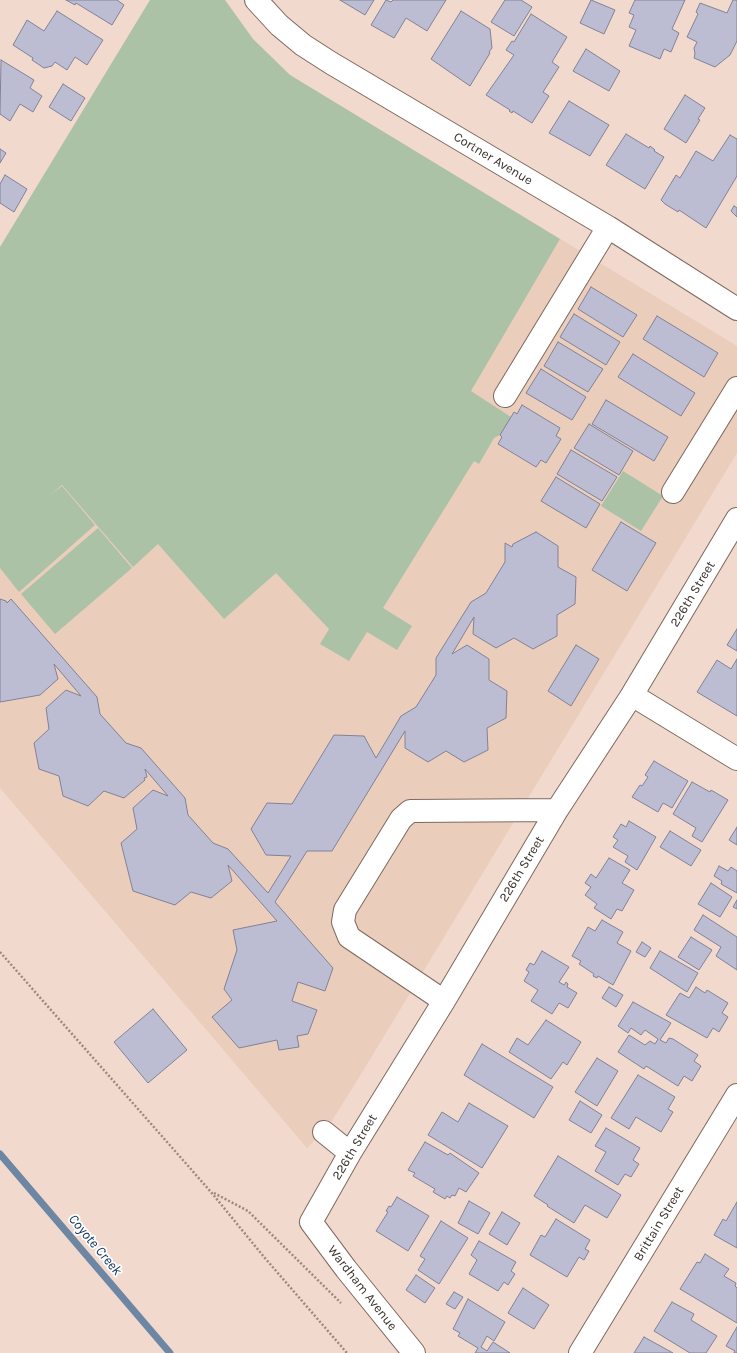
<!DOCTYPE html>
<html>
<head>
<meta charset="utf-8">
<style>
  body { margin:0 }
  canvas { display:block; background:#f1d9cd }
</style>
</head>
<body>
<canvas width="737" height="1353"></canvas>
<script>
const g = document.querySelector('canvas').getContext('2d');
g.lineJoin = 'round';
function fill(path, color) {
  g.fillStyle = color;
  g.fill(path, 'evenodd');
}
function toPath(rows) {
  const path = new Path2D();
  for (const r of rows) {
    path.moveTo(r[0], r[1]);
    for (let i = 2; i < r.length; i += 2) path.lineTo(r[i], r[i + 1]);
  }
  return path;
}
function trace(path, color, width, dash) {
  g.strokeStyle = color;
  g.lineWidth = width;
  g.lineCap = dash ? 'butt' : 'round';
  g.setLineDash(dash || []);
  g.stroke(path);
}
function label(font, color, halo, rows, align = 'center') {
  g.font = font + ' Karla,sans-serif';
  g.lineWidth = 3.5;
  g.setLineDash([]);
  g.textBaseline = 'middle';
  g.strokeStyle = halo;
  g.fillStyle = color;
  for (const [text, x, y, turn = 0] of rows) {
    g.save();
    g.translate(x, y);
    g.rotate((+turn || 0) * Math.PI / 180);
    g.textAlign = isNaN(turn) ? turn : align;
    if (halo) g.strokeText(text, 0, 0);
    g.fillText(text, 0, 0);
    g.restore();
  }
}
fill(toPath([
  [150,0,225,0,253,39,290,75,737,346,737,453,366,1066,330,1124,307,1148,0,788,0,247]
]), '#ebcdbc');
fill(toPath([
  [150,0,225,0,253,39,290,75,560,239,471,391,511,417,500,435,494,438,479,464,474,461,383,608,412,626,397,650,367,632,349,661,320,644,329,629,276,573,224,619,158,544,133,567,62,485,50,495,62,486,95,525,19,592,0,568,0,247],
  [623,471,663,496,641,531,601,506],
  [98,528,132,568,55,634,21,594]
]), '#abc2a7');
trace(toPath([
  [0,1154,170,1353]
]), '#6c86a4', 7);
const building = toPath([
  [66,0,117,0,124,5,112,25,76,3,75,5,66,0],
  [340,0,374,0,365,15,340,0],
  [386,0,391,2,393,0,446,0,427,31,406,18,394,38,371,25,386,0],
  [505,0,521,0,532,7,514,36,491,22,505,0],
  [591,0,615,10,604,34,580,23,591,0],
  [635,0,685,0,672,29,679,33,671,52,664,49,660,59,629,46,636,30,629,27,634,15,629,13,635,0],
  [733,0,737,0,737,41,730,55,715,67,694,58,695,54,694,48,697,42,687,37,698,14,696,12,700,3,727,13,733,0],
  [57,11,103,40,87,65,75,57,67,70,55,62,52,66,44,68,32,60,33,58,13,45,27,20,44,31,57,11],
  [461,11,490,29,492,48,489,52,490,53,470,86,431,59,461,11],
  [531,14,567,37,552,62,559,67,543,92,549,96,532,123,513,111,512,113,509,111,510,110,486,95,514,55,506,50,512,41,514,42,531,14],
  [586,49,620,71,609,91,573,71,586,49],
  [1,60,34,80,30,88,42,96,33,112,20,104,10,121,0,114,1,60],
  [63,84,85,98,71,121,49,107,63,84],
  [685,95,705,108,698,119,700,120,686,143,664,129,685,95],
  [569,101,609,125,590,156,549,133,569,101],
  [626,134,649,148,650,146,655,150,654,151,664,157,645,189,606,165,626,134],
  [730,135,737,139,737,176,706,228,679,210,678,212,665,204,661,200,676,175,680,178,696,151,713,161,730,135],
  [0,149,6,153,0,163,0,149],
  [5,175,27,189,14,212,0,203,0,184,5,175],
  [734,206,737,208,737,217,731,211,734,206],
  [591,287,637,315,623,337,578,309,591,287],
  [574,314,620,342,606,365,560,337,574,314],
  [657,316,718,353,704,377,643,339,657,316],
  [558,342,603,369,588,392,544,366,558,342],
  [633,354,695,393,681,416,618,377,633,354],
  [541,369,586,397,572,420,526,393,541,369],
  [606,400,668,437,654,461,592,424,606,400],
  [522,405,560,428,556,436,561,439,546,463,541,460,536,467,498,444,502,437,500,435,514,412,517,414,522,405],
  [589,424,633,451,619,475,574,448,589,424],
  [571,450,617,477,602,501,557,474,571,450],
  [556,477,600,504,586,528,541,501,556,477],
  [621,522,656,543,627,591,592,570,621,522],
  [536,532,558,546,558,567,576,577,575,604,557,615,557,636,533,649,514,638,496,648,473,634,474,617,452,654,467,645,489,659,489,680,507,691,506,718,487,728,488,750,464,762,446,751,428,762,405,748,405,731,332,851,307,851,275,902,333,968,325,991,298,982,292,1001,317,1010,308,1034,297,1036,299,1047,279,1050,277,1040,239,1048,212,1017,232,1000,224,989,237,950,233,930,277,921,228,865,232,881,211,898,191,892,175,905,133,891,121,843,137,829,133,808,153,790,168,796,145,769,147,777,144,778,145,780,124,798,104,791,88,806,63,796,59,776,39,769,34,743,49,729,46,708,66,690,81,696,54,664,58,679,40,695,0,702,0,599,6,601,7,603,11,599,97,697,100,714,126,743,141,748,185,798,188,815,213,843,228,849,268,893,291,856,266,855,251,829,267,803,292,804,334,735,364,736,376,758,401,716,416,707,436,675,436,658,471,602,486,593,505,562,505,543,512,547,513,544,536,532],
  [737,629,737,651,727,645,737,629],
  [576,645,599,659,571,706,548,691,576,645],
  [737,659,737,716,697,692,717,660,731,669,737,659],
  [654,761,688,781,672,808,663,803,658,812,632,797,640,785,642,786,648,777,645,775,654,761],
  [692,782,710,792,711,790,728,800,702,842,692,836,696,828,673,814,692,782],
  [629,821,656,837,637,870,625,862,628,856,613,847,618,840,613,837,621,824,626,827,629,821],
  [737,827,737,845,729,840,737,827],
  [670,831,701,850,691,866,660,847,670,831],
  [609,858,630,870,622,883,634,890,622,911,617,909,611,919,594,908,597,904,585,895,591,887,585,883,591,874,596,878,609,858],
  [719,866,728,871,731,867,737,871,737,893,721,884,722,881,714,876,719,866],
  [711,883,732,897,720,917,698,904,711,883],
  [737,900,737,909,733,907,737,900],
  [703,915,737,937,737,970,716,956,721,947,694,930,703,915],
  [602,920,623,932,617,943,631,951,613,985,598,976,597,978,593,976,594,974,579,964,581,961,572,956,588,927,595,931,602,920],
  [691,937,712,950,699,970,678,957,691,937],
  [642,942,651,948,645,957,636,952,642,942],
  [542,951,569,967,559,982,564,985,566,982,568,984,567,987,577,993,568,1008,559,1003,552,1014,531,1001,538,990,524,981,529,972,526,970,530,963,534,965,542,951],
  [660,951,698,973,687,992,650,968,660,951],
  [609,987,623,995,616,1007,602,998,609,987],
  [696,987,705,993,707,990,728,1003,722,1013,728,1017,719,1032,713,1028,707,1038,666,1015,680,993,689,998,696,987],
  [633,1002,671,1023,660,1040,666,1043,669,1038,673,1039,698,1055,694,1061,701,1066,692,1081,684,1076,678,1086,646,1066,644,1069,618,1052,629,1035,645,1045,650,1041,655,1044,658,1039,645,1030,641,1035,631,1028,628,1033,618,1026,633,1002],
  [153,1009,187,1050,148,1083,114,1042,153,1009],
  [546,1020,581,1042,567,1065,563,1062,551,1079,509,1052,517,1038,528,1045,546,1020],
  [482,1044,553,1087,534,1118,464,1075,482,1044],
  [597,1058,618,1071,597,1106,575,1092,597,1058],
  [638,1075,675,1097,668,1109,673,1112,661,1132,636,1117,629,1129,611,1118,638,1075],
  [580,1101,602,1115,591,1133,569,1120,580,1101],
  [469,1103,508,1126,482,1168,428,1135,442,1112,458,1122,469,1103],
  [606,1128,640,1148,633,1160,639,1164,631,1177,625,1174,618,1185,595,1171,606,1152,595,1146,606,1128],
  [425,1142,448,1155,450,1153,479,1173,466,1192,459,1188,455,1196,452,1195,450,1198,447,1196,445,1199,433,1192,435,1189,413,1176,415,1173,408,1170,425,1142],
  [558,1156,621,1195,607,1218,585,1205,574,1223,547,1206,548,1205,534,1196,558,1156],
  [397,1197,429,1216,408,1251,376,1231,388,1212,386,1211,389,1206,391,1207,397,1197],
  [469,1201,490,1213,478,1234,458,1223,469,1201],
  [737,1202,737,1248,714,1235,723,1219,726,1221,737,1202],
  [502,1212,520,1223,507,1245,489,1234,502,1212],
  [556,1219,590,1240,585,1249,589,1251,584,1260,579,1257,567,1277,530,1255,541,1235,545,1237,556,1219],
  [441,1221,468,1238,439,1284,418,1270,425,1259,420,1256,441,1221],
  [479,1241,516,1262,511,1271,515,1274,508,1285,504,1282,498,1291,469,1274,477,1260,471,1255,479,1241],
  [705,1254,729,1269,724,1276,736,1283,735,1286,737,1288,737,1323,680,1289,697,1262,700,1263,705,1254],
  [416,1275,435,1288,425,1303,406,1290,416,1275],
  [523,1288,549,1305,534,1329,508,1313,523,1288],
  [454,1292,463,1297,455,1309,446,1304,454,1292],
  [468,1299,505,1322,494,1341,487,1336,481,1347,487,1351,493,1342,510,1353,475,1353,478,1348,458,1336,460,1333,453,1329,468,1299],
  [672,1302,694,1314,691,1320,717,1336,706,1353,690,1353,654,1331,672,1302],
  [737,1327,737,1353,734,1353,735,1351,726,1346,737,1327],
  [644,1337,673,1353,634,1353,644,1337]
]);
fill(building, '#bcbdd3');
trace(building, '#828297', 1);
const minor = toPath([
  [256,0,279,25,303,45,331,63,608,227,737,309],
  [505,396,608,227],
  [673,492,737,388],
  [632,695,737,759],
  [444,1001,349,937,343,922,345,910,401,819,410,811,557,810],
  [324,1132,350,1153],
  [414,1353,346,1269,311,1222,350,1153,444,1001,557,810,632,695,737,519],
  [580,1353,737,1095]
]);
trace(minor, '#7e695e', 24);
trace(toPath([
  [0,952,211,1192,264,1257,347,1353],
  [214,1193,248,1211,341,1303]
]), '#9a8981', 2.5, [2, 2]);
trace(minor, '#fff', 22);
label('13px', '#3a312c', '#fff', [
  ["Cortner Avenue",493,159,31],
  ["226th Street",693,594,-59],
  ["226th Street",522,869,-59],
  ["226th Street",355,1147,-59],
  ["Brittain Street",659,1224,-59],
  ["Wardham Avenue",362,1288,52]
]);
label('italic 14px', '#113760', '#fff', [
  ["Coyote Creek",95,1245,50]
]);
</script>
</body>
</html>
